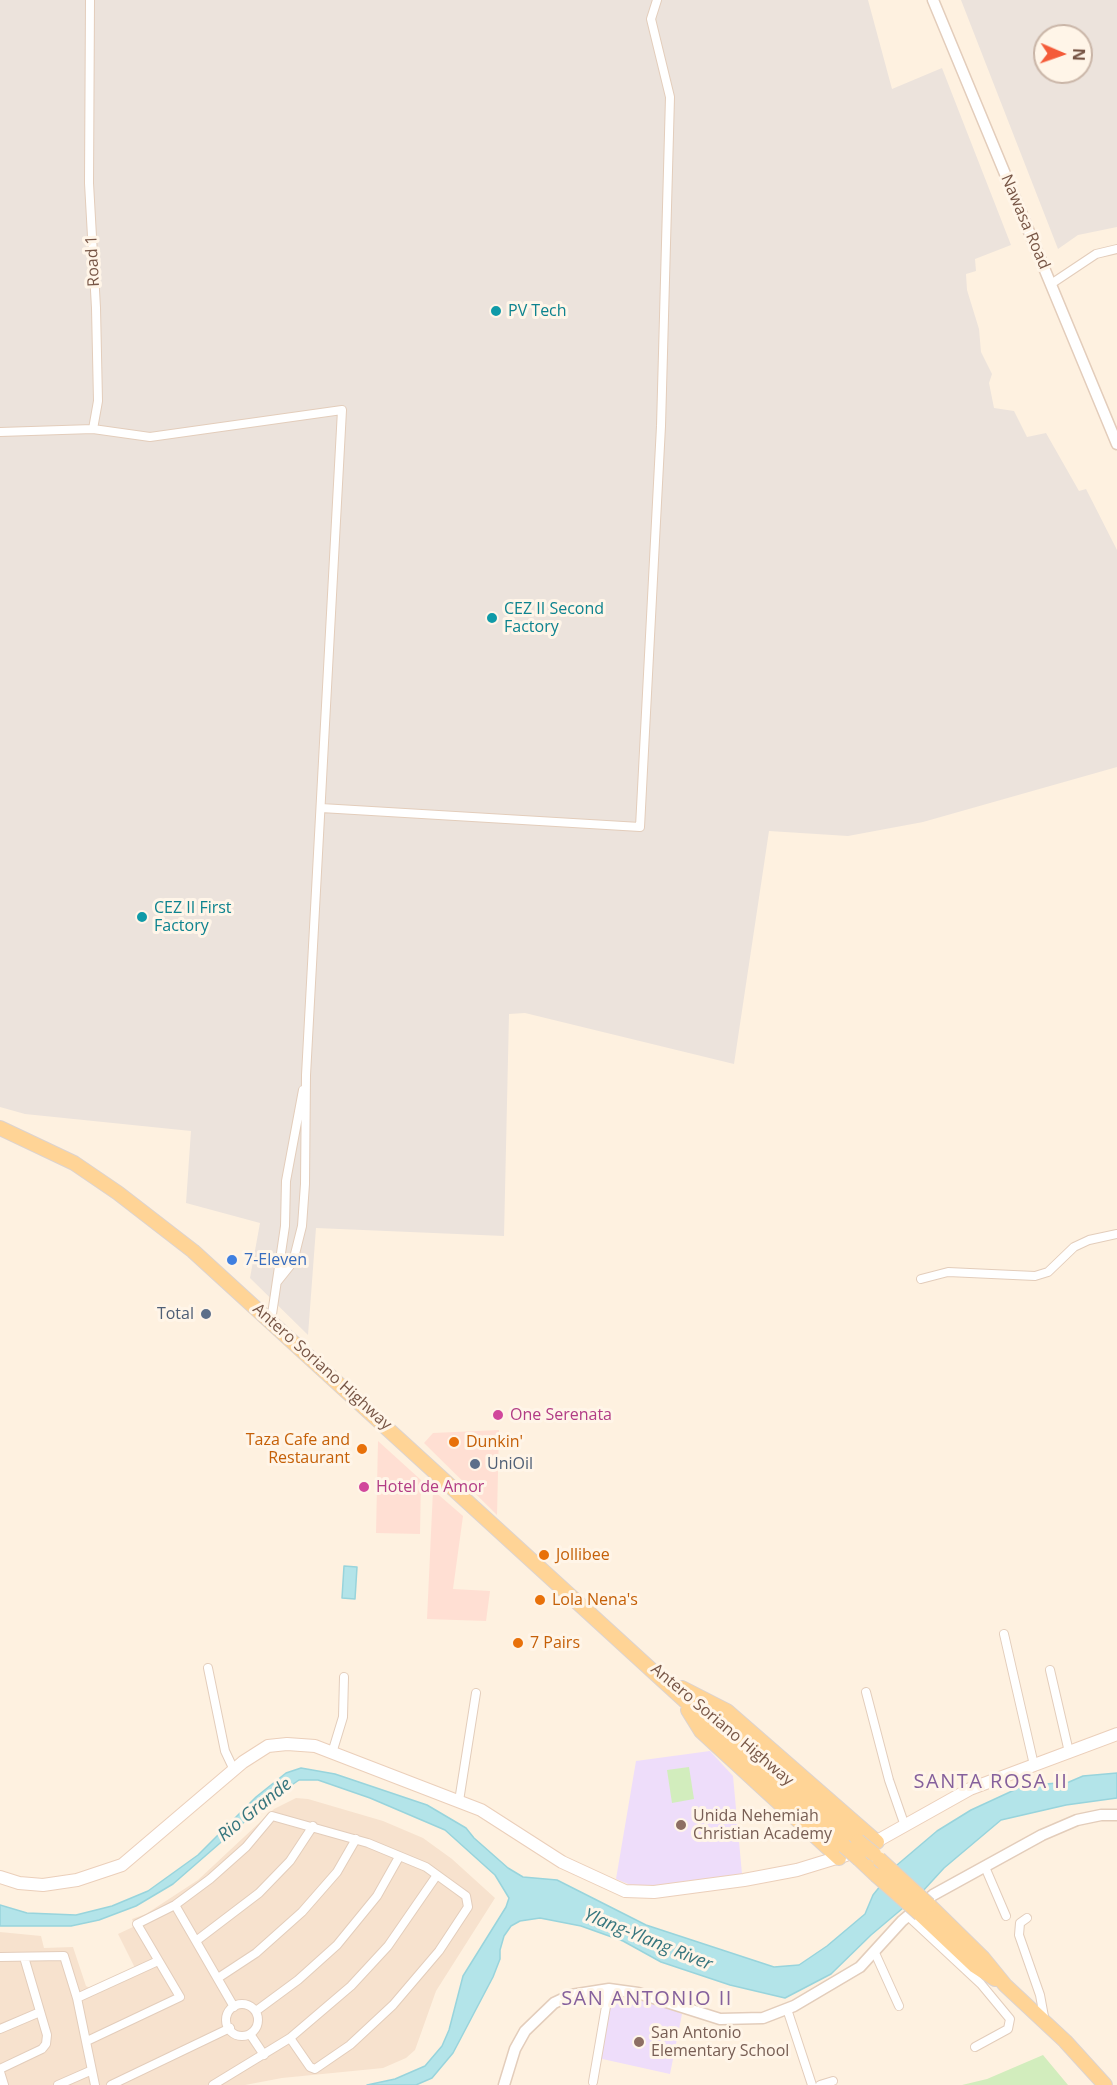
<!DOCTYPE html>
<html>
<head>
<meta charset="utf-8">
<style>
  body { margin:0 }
  #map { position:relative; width:1117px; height:2085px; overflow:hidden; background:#fef1e0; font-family:"Open Sans",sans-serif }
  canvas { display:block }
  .north { position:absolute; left:1033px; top:24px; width:60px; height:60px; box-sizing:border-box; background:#fff5e8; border:2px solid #c9b5a7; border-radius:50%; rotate:92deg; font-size:16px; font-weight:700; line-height:24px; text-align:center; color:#775545 }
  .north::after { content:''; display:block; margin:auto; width:21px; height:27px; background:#f45b39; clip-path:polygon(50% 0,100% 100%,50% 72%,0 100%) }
</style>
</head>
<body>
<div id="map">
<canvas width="1117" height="2085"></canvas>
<div class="north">N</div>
</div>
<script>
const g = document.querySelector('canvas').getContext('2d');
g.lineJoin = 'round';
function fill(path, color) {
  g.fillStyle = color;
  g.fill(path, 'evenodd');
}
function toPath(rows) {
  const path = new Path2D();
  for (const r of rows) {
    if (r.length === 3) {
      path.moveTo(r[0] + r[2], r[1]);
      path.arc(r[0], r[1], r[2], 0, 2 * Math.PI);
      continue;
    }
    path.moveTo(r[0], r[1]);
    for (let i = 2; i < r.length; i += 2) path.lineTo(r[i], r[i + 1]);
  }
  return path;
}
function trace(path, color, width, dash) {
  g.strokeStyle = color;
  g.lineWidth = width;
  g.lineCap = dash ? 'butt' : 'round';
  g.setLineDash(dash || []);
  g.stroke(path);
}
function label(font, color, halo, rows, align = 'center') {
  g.font = font + ' "Open Sans",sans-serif';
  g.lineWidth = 6;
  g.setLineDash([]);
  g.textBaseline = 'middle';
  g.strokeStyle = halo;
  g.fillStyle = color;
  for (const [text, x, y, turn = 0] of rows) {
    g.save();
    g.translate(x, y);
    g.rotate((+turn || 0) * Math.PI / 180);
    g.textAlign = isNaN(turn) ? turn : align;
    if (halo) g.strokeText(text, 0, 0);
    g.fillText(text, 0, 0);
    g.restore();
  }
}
fill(toPath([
  [296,1798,308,1799,383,1821,423,1838,452,1859,495,1898,436,1991,415,2050,406,2058,383,2068,282,2078,245,2085,0,2085,0,1932,41,1936,44,1948,73,1947,86,1986,90,1988,135,1968,118,1934,135,1926,132,1919,146,1914,198,1880,274,1809]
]), '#f7e2ce');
fill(toPath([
  [499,1430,497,1515,424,1443,433,1433],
  [378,1441,421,1480,420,1534,376,1533],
  [433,1490,463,1516,453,1589,490,1591,486,1621,427,1619]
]), '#ffdfd3');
fill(toPath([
  [0,0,868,0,892,89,942,68,1011,245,975,259,976,271,966,274,967,290,979,329,981,352,992,374,989,383,994,408,1014,411,1027,437,1046,433,1079,491,1086,489,1117,550,1117,767,923,822,848,836,769,831,734,1064,525,1013,509,1014,504,1236,316,1228,308,1335,250,1278,260,1223,186,1203,191,1131,25,1114,0,1107],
  [961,0,1117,0,1117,227,1078,235,1058,249],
  [1045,36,1081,36,1081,72,1045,72]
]), '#ece3dc');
fill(toPath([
  [710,1751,733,1776,742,1874,662,1885,633,1886,616,1879,636,1761],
  [611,1991,643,1998,682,2014,670,2074,598,2058]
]), '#eeddfa');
fill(toPath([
  [689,1767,694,1799,672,1803,667,1770],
  [1043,2055,1068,2085,962,2085,987,2079]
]), '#d2edbd');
const water = toPath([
  [344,1566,357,1567,355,1599,342,1598,344,1566],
  [301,1768,335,1774,427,1805,466,1828,474,1838,508,1868,523,1877,557,1880,646,1925,774,1967,799,1965,827,1946,865,1914,873,1895,897,1865,937,1831,971,1810,1023,1786,1069,1782,1083,1776,1117,1773,1117,1798,1066,1805,1001,1820,944,1868,922,1892,871,1935,831,1974,785,1998,730,1985,661,1962,623,1941,581,1926,540,1918,520,1921,511,1926,504,1936,500,1950,500,1959,493,1977,453,2053,432,2078,416,2085,367,2085,395,2079,425,2066,442,2046,449,2030,463,1976,506,1907,509,1898,495,1875,445,1830,370,1798,318,1780,299,1780,266,1803,173,1884,136,1906,99,1920,71,1926,0,1926,0,1905,27,1913,76,1915,112,1906,148,1891,198,1855,256,1797,286,1773,301,1768]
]);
fill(water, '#b3e4e9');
trace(water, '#98d4dc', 1.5);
const minor = toPath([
  [90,0,89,183,96,308,98,401,93,429],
  [1051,284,1096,254,1117,249],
  [0,432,93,429,150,437,342,410,306,1075,305,1184,302,1226,293,1262,277,1282],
  [321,808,640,827,661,426,670,97,651,19,657,0],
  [921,1279,948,1272,1035,1276,1048,1272,1074,1247,1089,1240,1117,1234],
  [271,1321,285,1226,286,1181,303,1090],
  [1004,1634,1034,1765],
  [208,1668,225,1751,234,1770],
  [1050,1670,1069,1752],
  [866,1692,889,1780,905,1826],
  [332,1753,343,1717,344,1677],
  [459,1801,476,1693],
  [985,1867,1006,1916],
  [175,1905,234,2007],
  [908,1916,981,1984,1010,2019,1008,2029,975,2047],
  [1027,1918,1020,1923,1019,1935,1040,1995,1045,2022],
  [196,1941,259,1893,290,1861,313,1826],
  [875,1953,899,2006],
  [0,1957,64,1956,77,1998,95,2085],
  [218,1978,256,1953,302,1912,337,1872,356,1839],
  [77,1998,158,1961],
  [242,2020,16],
  [787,2009,812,2085],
  [256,2011,298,1980,337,1945,377,1896,399,1857],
  [0,2029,40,2012],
  [250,2034,264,2055],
  [87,2041,180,1997,137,1924,175,1905,210,1879,246,1847,272,1816,368,1843,426,1867,466,1896,468,1907,439,1951,393,2005,350,2045,315,2069,310,2067,290,2038],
  [0,2069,42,2049,46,2044,47,2035,24,1957],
  [0,2072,4,2085],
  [593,2082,609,1989],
  [58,2085,90,2071],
  [111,2085,230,2028],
  [213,2085,290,2038,351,1986,388,1946,437,1875],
  [820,2085,833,2081]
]);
const tertiary = toPath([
  [933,0,1117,444],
  [504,2085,515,2049,525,2031,554,2003,571,1995,609,1989,638,1993,720,2019,763,2018,794,2006,860,1967,902,1921,933,1895,1042,1835,1077,1820,1101,1815,1117,1815]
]);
const secondary = toPath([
  [870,1845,970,1789,1117,1734],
  [0,1877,19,1883,43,1885,77,1880,122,1865,243,1762,268,1746,287,1744,315,1746,481,1810,562,1862,625,1891,654,1892,744,1880,797,1870,846,1855]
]);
const primary = toPath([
  [0,1128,74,1163,118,1193,193,1251,844,1846],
  [682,1688,727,1711,877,1842],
  [697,1700,858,1841],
  [688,1710,701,1731,839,1858],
  [859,1859,876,1875],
  [929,1905,983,1958,1005,1985,1065,2041,1105,2085],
  [920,1914,975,1966,995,1979]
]);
trace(minor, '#e3cdbb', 10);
trace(tertiary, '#e3cdbb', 13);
trace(secondary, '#ebcfba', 14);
trace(primary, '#dcd3cf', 16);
trace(minor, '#fff', 8);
trace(tertiary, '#fff', 10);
trace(secondary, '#fff', 12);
trace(primary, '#ffd496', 14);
const primaryBridge = toPath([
  [858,1841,874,1854],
  [844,1846,859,1859],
  [879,1859,929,1905],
  [876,1875,920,1914]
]);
trace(primaryBridge, '#dcd3cf', 16, []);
trace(primaryBridge, '#ffd496', 14);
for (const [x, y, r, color] of [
  [496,311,6,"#0f9aa8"],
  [492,618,6,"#0f9aa8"],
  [142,917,6,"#0f9aa8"],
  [232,1260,6,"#3f7fe0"],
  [206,1314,6,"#5c6f8a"],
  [498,1415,6,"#d1479c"],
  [454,1442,6,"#e8710a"],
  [362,1449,6,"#e8710a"],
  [475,1464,6,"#5c6f8a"],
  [364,1487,6,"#d1479c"],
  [544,1555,6,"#e8710a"],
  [540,1600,6,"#e8710a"],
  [518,1643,6,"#e8710a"],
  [681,1825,6,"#8d6e63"],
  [639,2042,6,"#8d6e63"]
]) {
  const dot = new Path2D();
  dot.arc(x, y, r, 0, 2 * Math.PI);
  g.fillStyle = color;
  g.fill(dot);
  trace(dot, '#fff5e8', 2);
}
label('16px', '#775545', '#fff5e8', [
  ["Nawasa Road",1025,222,67],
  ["Road 1",93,261,-93],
  ["Antero Soriano Highway",322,1367,42],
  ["Antero Soriano Highway",722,1725,40]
]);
label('16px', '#0d838f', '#fff5e8', [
  ["PV Tech",508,311],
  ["CEZ II Second",504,609],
  ["Factory",504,627],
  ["CEZ II First",154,908],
  ["Factory",154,926]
], 'left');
label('16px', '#366cbe', '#fff5e8', [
  ["7-Eleven",244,1260]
], 'left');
label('16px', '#4e5e75', '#fff5e8', [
  ["Total",194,1314],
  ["UniOil",487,1464,"left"]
], 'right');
label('16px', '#b23c85', '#fff5e8', [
  ["One Serenata",510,1415],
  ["Hotel de Amor",376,1487]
], 'left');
label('16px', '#c56008', '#fff5e8', [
  ["Taza Cafe and",350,1440,"right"],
  ["Restaurant",350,1458,"right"],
  ["Dunkin'",466,1442],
  ["Jollibee",556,1555],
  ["Lola Nena's",552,1600],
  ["7 Pairs",530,1643]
], 'left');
label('16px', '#785e54', '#fff5e8', [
  ["Unida Nehemiah",693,1816],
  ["Christian Academy",693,1834],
  ["San Antonio",651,2033],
  ["Elementary School",651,2051]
], 'left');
label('italic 18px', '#37767e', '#fff5e8', [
  ["Rio Grande",255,1810,-39],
  ["Ylang-Ylang River",648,1940,22]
]);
g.letterSpacing = '1.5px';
label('20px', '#85609c', '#fff5e8', [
  ["SANTA ROSA II",991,1782],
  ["SAN ANTONIO II",647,1999]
]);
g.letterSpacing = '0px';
</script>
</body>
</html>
